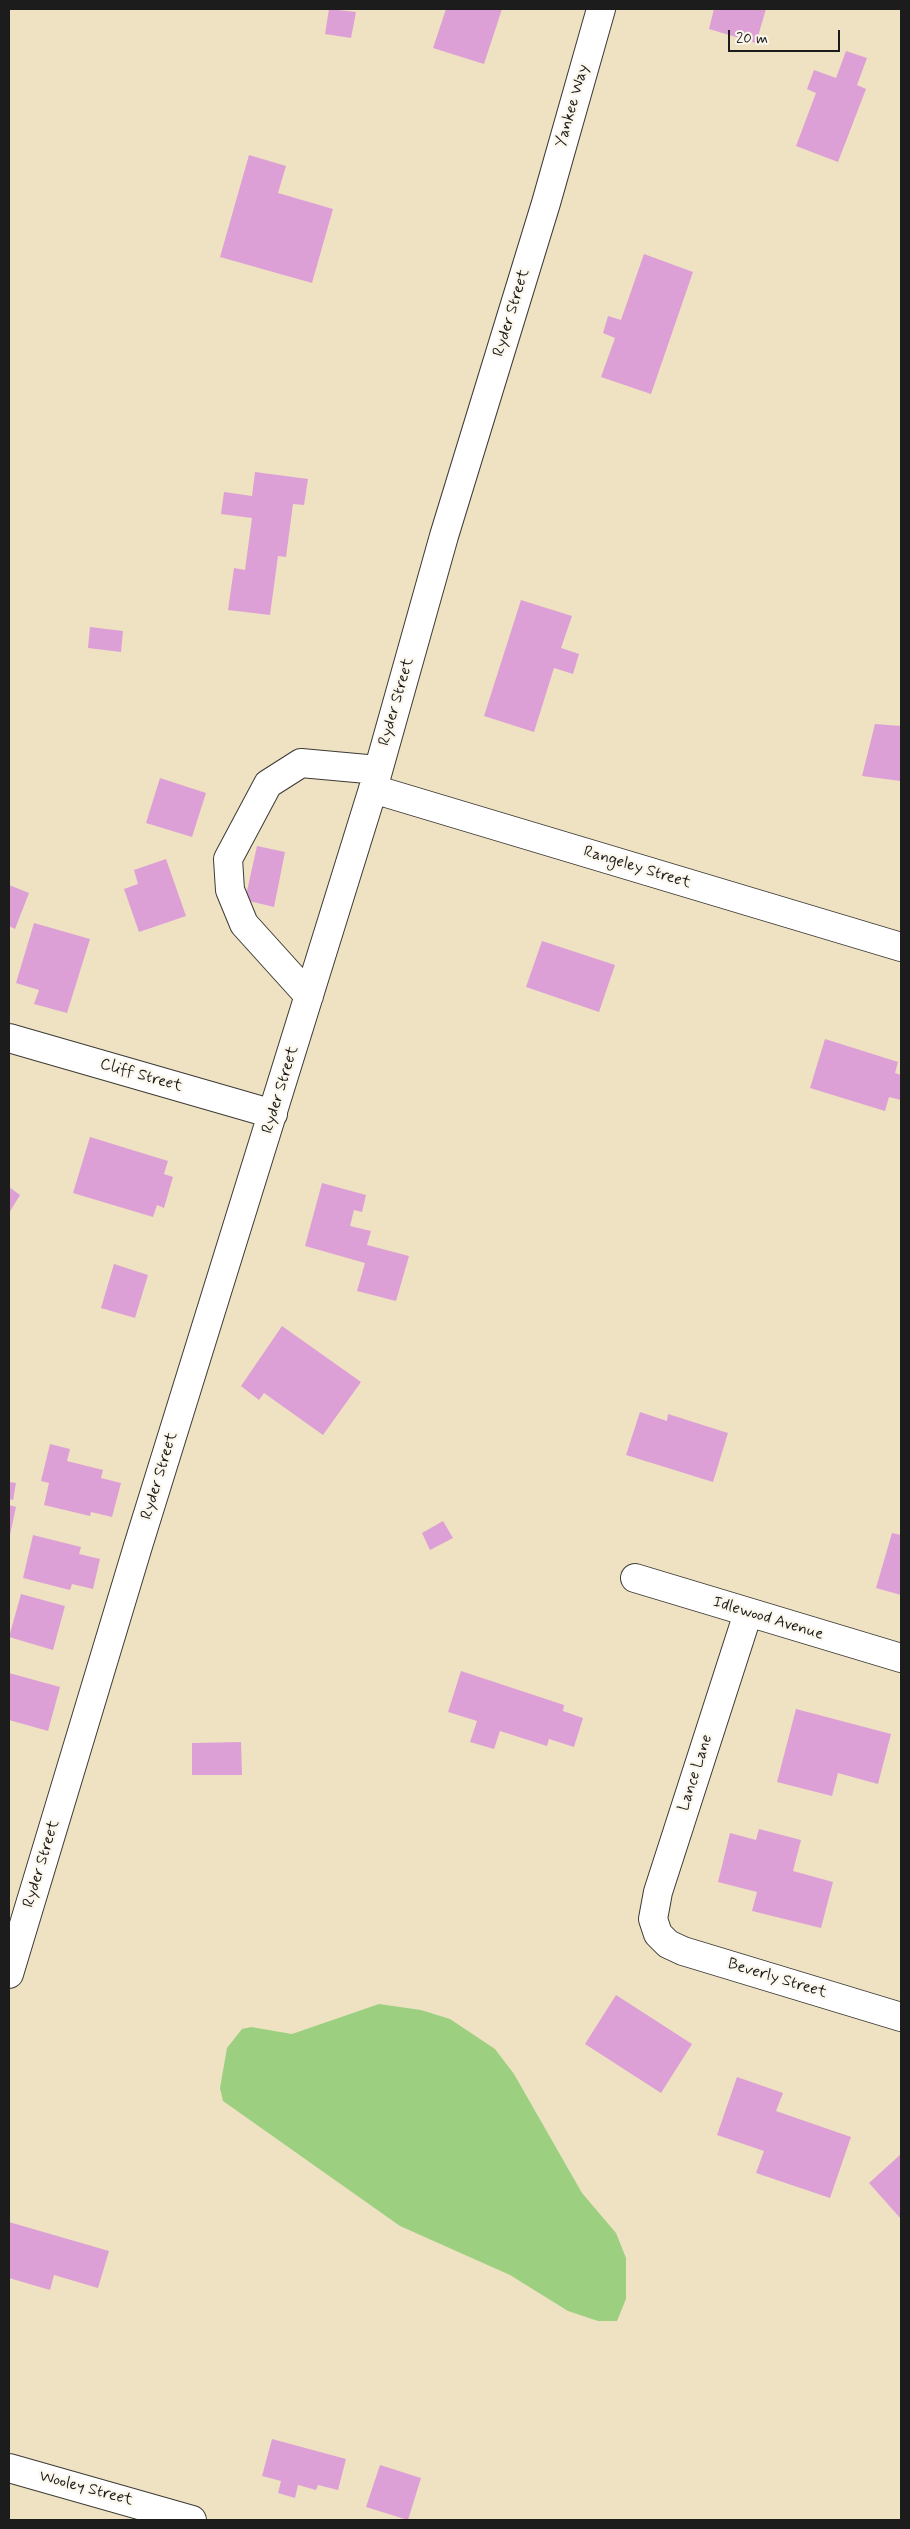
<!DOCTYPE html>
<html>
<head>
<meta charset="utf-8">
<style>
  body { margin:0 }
  #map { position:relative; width:910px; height:2529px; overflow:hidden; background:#eee2c2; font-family:Mynerve,sans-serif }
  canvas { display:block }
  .frame { position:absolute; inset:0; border:10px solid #1c1c1c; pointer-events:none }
  .scale { position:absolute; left:728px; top:30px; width:112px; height:22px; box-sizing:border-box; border:2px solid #1c1c1c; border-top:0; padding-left:6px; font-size:15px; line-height:18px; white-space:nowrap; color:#1c1c1c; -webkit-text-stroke:4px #fbf7ec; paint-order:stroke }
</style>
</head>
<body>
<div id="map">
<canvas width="910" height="2529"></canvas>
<div class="frame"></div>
<div class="scale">20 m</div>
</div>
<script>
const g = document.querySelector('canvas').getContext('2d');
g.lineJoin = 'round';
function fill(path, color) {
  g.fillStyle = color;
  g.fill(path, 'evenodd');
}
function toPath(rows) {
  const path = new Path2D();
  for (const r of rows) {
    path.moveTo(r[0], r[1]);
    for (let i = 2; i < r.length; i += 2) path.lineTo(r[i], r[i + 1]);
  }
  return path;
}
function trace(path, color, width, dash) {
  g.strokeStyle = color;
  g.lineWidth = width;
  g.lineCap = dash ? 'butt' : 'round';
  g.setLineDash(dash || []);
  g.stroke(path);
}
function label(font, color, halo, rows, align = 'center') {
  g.font = font + ' Mynerve,sans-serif';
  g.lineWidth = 4.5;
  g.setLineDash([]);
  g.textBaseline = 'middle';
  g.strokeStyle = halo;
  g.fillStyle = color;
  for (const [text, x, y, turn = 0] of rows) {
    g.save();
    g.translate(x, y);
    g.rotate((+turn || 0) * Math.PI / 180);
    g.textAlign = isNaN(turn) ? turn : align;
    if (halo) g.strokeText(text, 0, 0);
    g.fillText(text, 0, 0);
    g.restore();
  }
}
fill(toPath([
  [379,2004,421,2010,450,2019,495,2049,514,2074,582,2193,616,2233,626,2258,626,2299,617,2321,598,2321,568,2311,510,2275,400,2226,223,2101,220,2088,227,2048,242,2029,251,2027,292,2034]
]), '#9cd080');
fill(toPath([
  [329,9,356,12,351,38,325,34],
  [446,9,502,9,484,64,433,48],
  [714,9,766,9,756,43,709,29],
  [846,51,867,58,857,85,866,89,838,162,796,146,816,93,807,89,814,70,836,78],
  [249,155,286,166,278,193,333,209,312,283,220,257],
  [644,254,693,272,651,394,601,377,615,338,603,333,608,316,621,320],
  [255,472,308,479,304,505,293,504,286,557,278,556,270,615,228,610,234,568,245,570,252,518,221,514,224,492,252,496],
  [521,600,572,616,561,648,579,654,573,674,554,668,534,732,484,716],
  [90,627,123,631,121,652,88,648],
  [875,724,901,726,901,781,862,776],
  [160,778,206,793,192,837,146,823],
  [257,846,285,852,274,907,245,900],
  [166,859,186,916,139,932,124,889,138,884,134,870],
  [9,885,29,893,15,929,9,926],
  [34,923,90,939,67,1013,34,1004,39,990,16,983],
  [542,941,615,965,599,1012,526,987],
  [825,1039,898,1062,895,1073,901,1075,901,1100,889,1097,885,1111,810,1088],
  [90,1137,168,1161,164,1174,173,1177,164,1208,157,1205,153,1217,73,1193],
  [322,1183,366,1195,362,1212,354,1210,350,1226,371,1231,367,1245,409,1256,396,1301,357,1291,365,1263,305,1246],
  [9,1187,20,1195,9,1213],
  [114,1264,148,1275,135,1318,101,1308],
  [282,1326,361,1382,323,1435,264,1393,259,1400,241,1386],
  [640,1412,667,1421,668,1414,728,1433,713,1482,626,1455],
  [50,1444,70,1449,67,1461,103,1470,101,1478,121,1483,112,1517,91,1512,90,1516,44,1505,49,1483,41,1481],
  [9,1482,16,1483,13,1500,9,1499],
  [9,1505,16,1507,10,1535,9,1535],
  [443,1521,453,1538,430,1550,422,1533],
  [892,1533,901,1535,901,1595,876,1588],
  [33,1535,81,1547,79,1554,100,1559,93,1589,72,1584,70,1590,23,1578],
  [21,1594,65,1606,53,1650,9,1637],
  [461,1671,564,1705,563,1711,583,1718,574,1747,549,1739,547,1746,500,1731,494,1749,470,1742,477,1721,448,1712],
  [9,1673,60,1687,48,1731,9,1720],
  [796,1709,891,1734,878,1784,838,1773,832,1796,777,1782],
  [241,1742,242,1775,192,1775,192,1743],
  [759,1829,801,1840,793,1871,833,1882,821,1928,752,1911,757,1892,718,1882,730,1833,756,1840],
  [616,1995,692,2044,661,2093,585,2044],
  [737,2077,783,2093,776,2111,851,2137,830,2198,756,2173,764,2151,717,2135],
  [901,2154,901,2219,869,2183],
  [9,2222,109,2251,98,2288,54,2275,50,2290,9,2278],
  [272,2439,346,2459,338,2490,318,2485,316,2490,298,2485,295,2498,278,2493,281,2481,262,2476],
  [380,2465,421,2478,408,2520,366,2507]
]), '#dda0d6');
const minor = toPath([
  [373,789,901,947],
  [309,996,244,924,230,890,228,859,268,784,301,763,378,770],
  [9,1038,273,1114],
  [635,1578,901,1658],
  [748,1613,658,1892,653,1919,658,1934,668,1944,683,1951,901,2017],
  [9,1974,138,1546,373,789,444,536,546,203,601,9],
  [9,2468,192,2520]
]);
trace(minor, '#3c3a35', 30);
trace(minor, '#fff', 28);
label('16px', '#1c1c1c', '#fbf7ec', [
  ["Yankee Way",573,106,-74],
  ["Ryder Street",512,313,-73],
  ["Ryder Street",397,702,-74],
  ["Rangeley Street",637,868,17],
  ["Cliff Street",141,1076,16],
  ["Ryder Street",281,1090,-73],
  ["Ryder Street",160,1476,-73],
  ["Idlewood Avenue",768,1619,17],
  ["Lance Lane",696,1773,-72],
  ["Ryder Street",42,1864,-73],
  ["Beverly Street",777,1979,17],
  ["Wooley Street",86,2489,15]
]);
</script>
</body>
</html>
